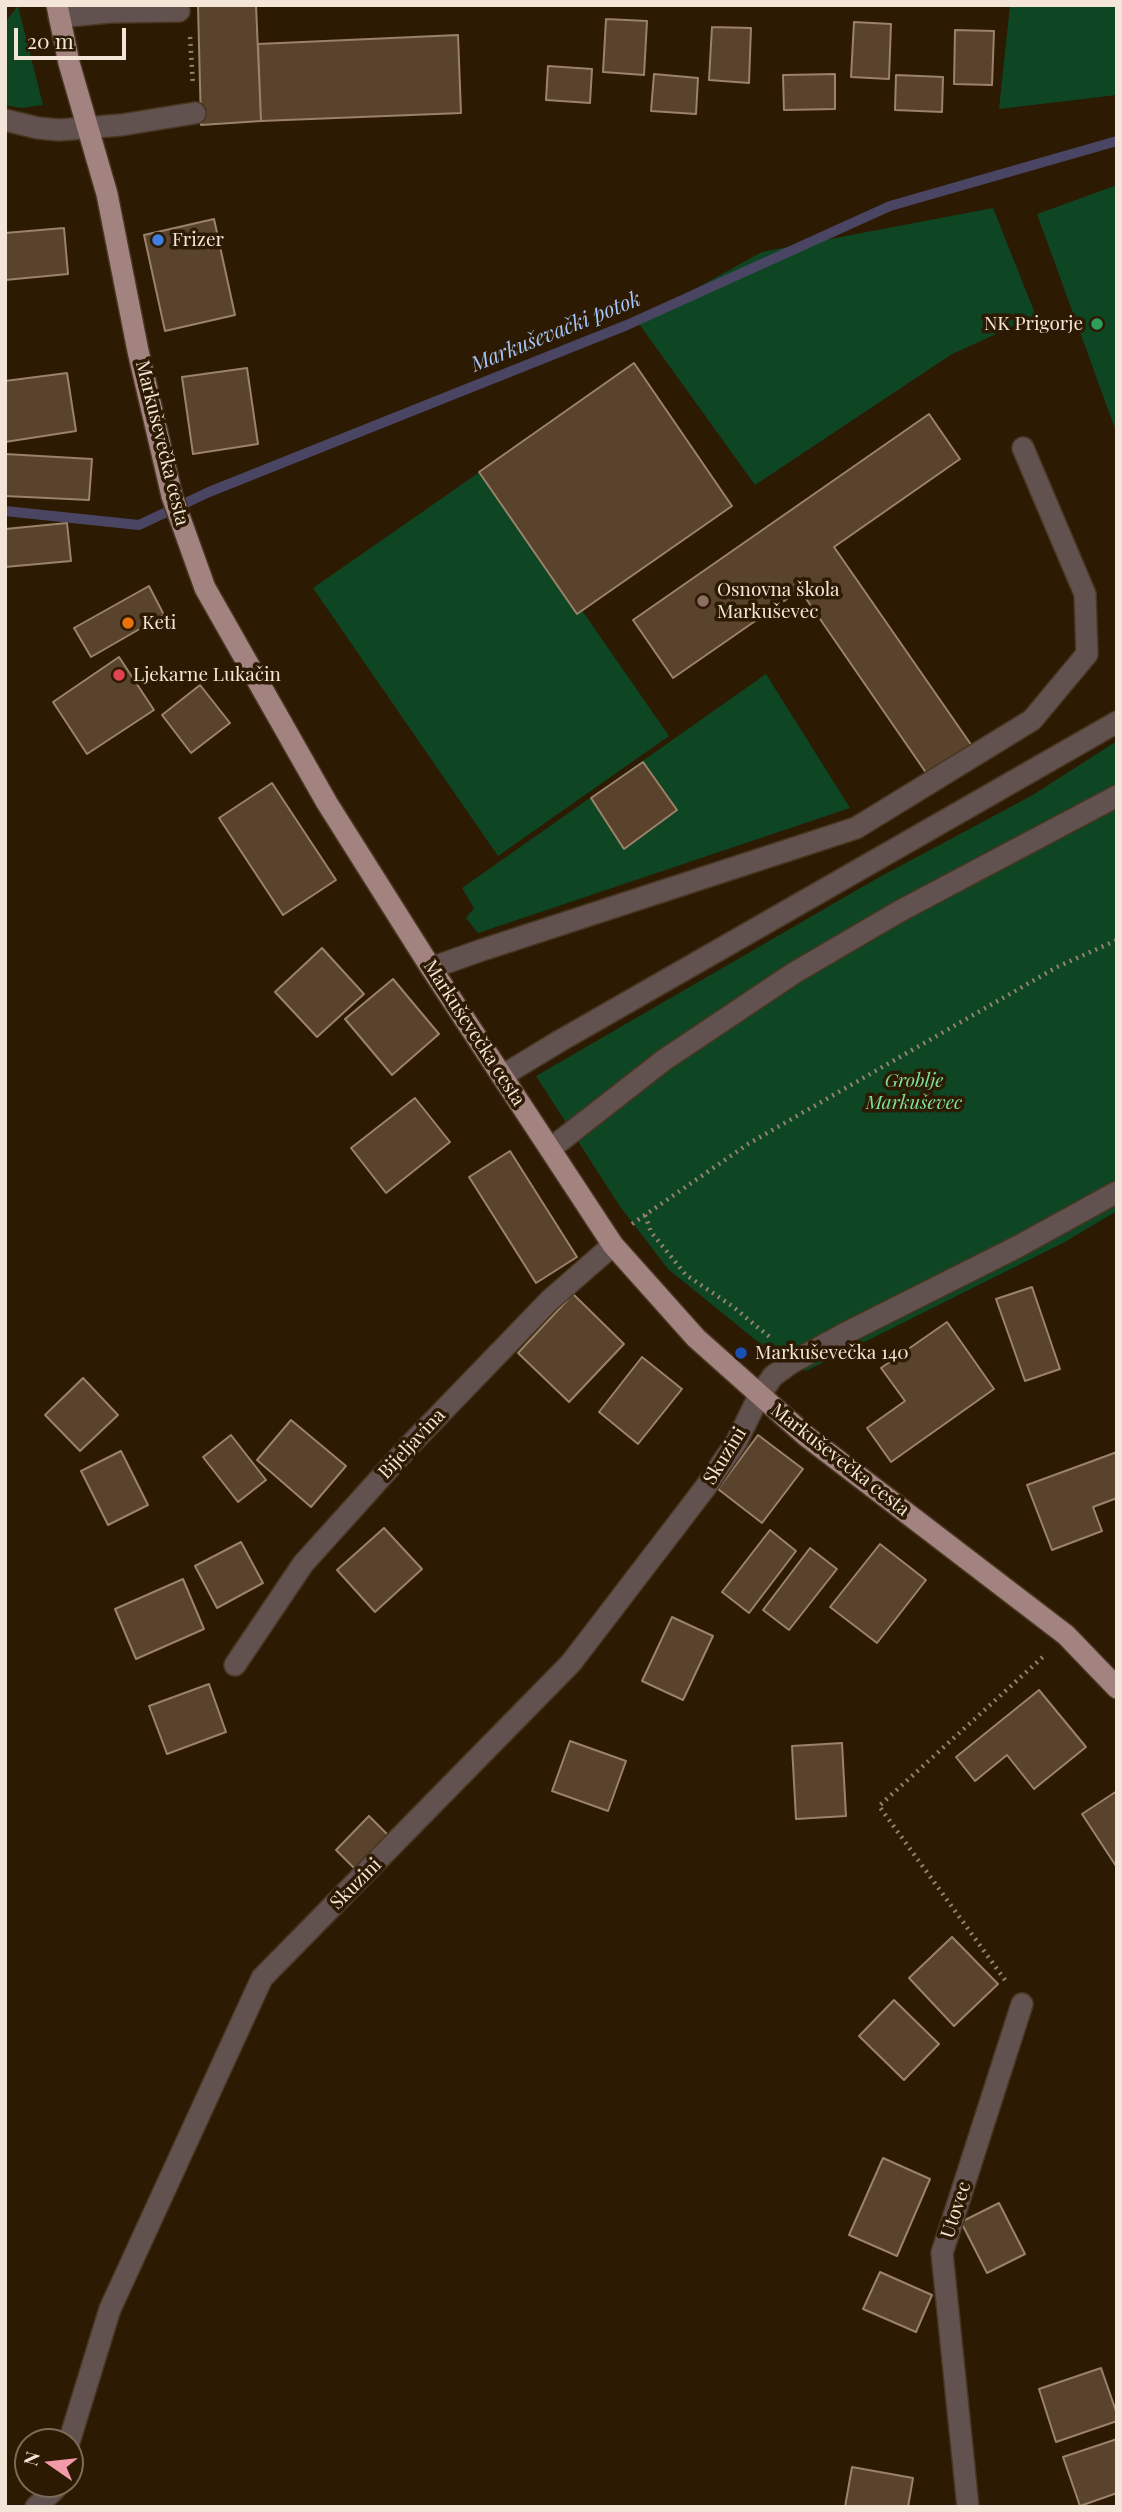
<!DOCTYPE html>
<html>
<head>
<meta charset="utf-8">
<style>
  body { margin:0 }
  #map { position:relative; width:1122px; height:2512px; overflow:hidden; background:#2d1a03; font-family:"Playfair Display",serif }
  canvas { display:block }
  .frame { position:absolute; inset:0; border:7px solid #f3e5d7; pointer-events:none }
  .north { position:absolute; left:14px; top:2428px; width:70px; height:70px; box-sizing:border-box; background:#2d1a03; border:2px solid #7c6b58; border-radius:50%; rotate:284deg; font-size:19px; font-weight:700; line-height:28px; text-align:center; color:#f3e5d7 }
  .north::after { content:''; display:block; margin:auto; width:24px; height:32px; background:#f39aaa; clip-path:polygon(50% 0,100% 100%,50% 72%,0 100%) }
  .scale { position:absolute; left:14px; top:28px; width:112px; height:32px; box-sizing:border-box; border:4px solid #f3e5d7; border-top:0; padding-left:9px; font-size:21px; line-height:24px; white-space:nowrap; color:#f3e5d7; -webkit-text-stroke:5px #2d1a03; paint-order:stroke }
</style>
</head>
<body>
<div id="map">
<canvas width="1122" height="2512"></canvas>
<div class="frame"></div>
<div class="north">N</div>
<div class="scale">20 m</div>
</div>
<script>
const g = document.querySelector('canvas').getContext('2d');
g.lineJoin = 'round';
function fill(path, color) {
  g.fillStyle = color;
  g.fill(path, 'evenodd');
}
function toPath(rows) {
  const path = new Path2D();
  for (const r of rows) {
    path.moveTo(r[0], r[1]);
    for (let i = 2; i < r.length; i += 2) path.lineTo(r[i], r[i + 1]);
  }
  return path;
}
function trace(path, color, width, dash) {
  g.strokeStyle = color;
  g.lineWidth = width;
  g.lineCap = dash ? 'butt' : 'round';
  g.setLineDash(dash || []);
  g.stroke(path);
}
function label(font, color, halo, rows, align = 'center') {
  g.font = font + ' "Playfair Display",serif';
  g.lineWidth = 7;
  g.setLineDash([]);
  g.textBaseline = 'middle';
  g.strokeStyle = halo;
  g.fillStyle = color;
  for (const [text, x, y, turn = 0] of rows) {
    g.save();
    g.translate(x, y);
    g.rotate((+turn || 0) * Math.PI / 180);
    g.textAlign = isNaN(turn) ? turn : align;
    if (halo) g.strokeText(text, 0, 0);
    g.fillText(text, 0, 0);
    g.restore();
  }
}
fill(toPath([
  [1010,5,1117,5,1117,95,999,109],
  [18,6,43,105,21,108,5,105,5,22],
  [1117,185,1117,434,1037,214],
  [993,208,1036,316,952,354,755,485,637,321,762,252],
  [484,469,669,736,498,856,313,588],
  [766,674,850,808,478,933,466,918,474,908,462,888],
  [1117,741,1117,1211,1063,1243,806,1371,791,1363,763,1346,668,1269,619,1205,536,1076,876,879,1031,796]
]), '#0e4523');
trace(toPath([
  [5,511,139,525,209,492,627,325,890,206,1117,141]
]), '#494563', 10);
const building = toPath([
  [198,5,256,5,261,121,201,125,198,5],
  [606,19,647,21,644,75,603,72,606,19],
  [854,22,891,24,889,79,851,77,854,22],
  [712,27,751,28,749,83,709,80,712,27],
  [955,30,994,31,992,85,954,84,955,30],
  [458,35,461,113,261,121,258,44,458,35],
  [548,66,592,69,590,103,546,100,548,66],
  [654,74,698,78,696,114,651,111,654,74],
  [835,74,835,109,784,110,783,75,835,74],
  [896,75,943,77,942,112,895,110,896,75],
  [214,219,235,315,165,331,144,235,214,219],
  [64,228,68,274,5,280,5,233,64,228],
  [634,363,732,506,577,614,479,472,634,363],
  [247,368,258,444,193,454,182,377,247,368],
  [67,373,76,431,5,442,5,381,67,373],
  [929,414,960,459,834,547,972,746,929,777,800,590,673,678,633,620,929,414],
  [5,454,92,459,89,500,5,496,5,454],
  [67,523,71,561,5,567,5,529,67,523],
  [149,586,164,615,91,657,74,628,149,586],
  [119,657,154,710,87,754,53,702,119,657],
  [200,685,230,723,191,753,162,715,200,685],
  [643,762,677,810,624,849,591,798,643,762],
  [272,783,336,880,283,915,219,818,272,783],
  [322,948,364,994,317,1037,275,992,322,948],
  [393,979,439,1034,392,1075,345,1019,393,979],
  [415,1098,450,1142,386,1193,351,1148,415,1098],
  [510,1151,577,1257,536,1283,469,1177,510,1151],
  [1032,1287,1060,1369,1025,1381,996,1299,1032,1287],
  [573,1294,624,1344,569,1402,518,1353,573,1294],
  [947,1322,994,1389,891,1462,867,1428,905,1401,881,1368,947,1322],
  [642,1357,682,1389,638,1444,599,1412,642,1357],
  [83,1378,118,1415,80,1451,45,1415,83,1378],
  [291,1420,346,1466,311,1507,257,1460,291,1420],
  [231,1435,266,1480,238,1502,203,1457,231,1435],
  [758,1435,803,1469,762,1523,718,1489,758,1435],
  [121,1451,148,1505,108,1525,81,1471,121,1451],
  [1117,1452,1117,1498,1093,1507,1102,1531,1052,1550,1027,1485,1117,1452],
  [384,1528,422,1569,375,1612,337,1570,384,1528],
  [770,1530,796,1551,749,1613,722,1592,770,1530],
  [241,1542,263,1583,217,1608,195,1566,241,1542],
  [880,1544,926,1580,877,1643,830,1607,880,1544],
  [810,1548,837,1569,789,1630,763,1610,810,1548],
  [183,1579,204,1629,136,1659,115,1609,183,1579],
  [672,1617,713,1636,683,1700,642,1681,672,1617],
  [209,1684,226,1732,167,1754,149,1706,209,1684],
  [1039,1690,1086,1747,1034,1789,1007,1755,975,1781,956,1757,1039,1690],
  [570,1741,626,1761,608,1811,552,1791,570,1741],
  [842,1743,846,1816,796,1819,792,1746,842,1743],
  [1117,1791,1117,1866,1116,1866,1082,1814,1117,1791],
  [369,1816,391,1838,358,1872,336,1850,369,1816],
  [952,1937,998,1984,954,2026,909,1978,952,1937],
  [894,2000,939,2044,904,2080,859,2036,894,2000],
  [883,2158,930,2179,897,2256,849,2235,883,2158],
  [999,2203,1025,2254,987,2273,961,2222,999,2203],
  [880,2272,932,2295,916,2332,863,2309,880,2272],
  [1101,2368,1117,2414,1117,2421,1056,2442,1039,2389,1101,2368],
  [1117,2439,1117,2493,1080,2506,1063,2457,1117,2439],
  [852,2467,913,2478,908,2507,845,2507,852,2467]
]);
fill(building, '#59432c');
trace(building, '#9b8269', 2);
const minor = toPath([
  [59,17,110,12,179,11],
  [5,120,38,128,59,130,121,125,195,113],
  [431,968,482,950,856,828,1032,720,1087,654,1085,594,1023,448],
  [502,1076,558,1042,1117,722],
  [550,1149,664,1060,794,973,900,911,1117,796],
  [235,1665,303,1564,411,1444,550,1300,613,1245],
  [69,2442,110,2309,262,1978,571,1663,705,1488,737,1441,759,1396,773,1376,791,1363,844,1334,1017,1247,1117,1192],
  [36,2507,55,2489,56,2484],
  [968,2507,942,2253,1022,2004]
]);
const major = toPath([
  [57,5,69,63,107,194,138,351,172,496,205,588,327,803,431,968,613,1245,696,1338,806,1436,1066,1635,1117,1688]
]);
trace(minor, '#493621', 24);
trace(major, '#493621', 24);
trace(toPath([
  [190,37,193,85],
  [645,1215,651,1232,686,1275,732,1306,772,1339],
  [632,1224,748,1144,1057,967,1117,940],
  [1005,1980,879,1806,1045,1655]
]), '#938270', 4.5, [2, 5]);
trace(minor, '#61514f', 21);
trace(major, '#a38380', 21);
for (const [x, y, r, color] of [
  [158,240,7,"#3f7fe0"],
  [1097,324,7,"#2e9e5b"],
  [703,601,7,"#8d6e63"],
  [128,623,7,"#e8710a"],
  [119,675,7,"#e0444e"],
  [741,1353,7,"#1a4fb4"]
]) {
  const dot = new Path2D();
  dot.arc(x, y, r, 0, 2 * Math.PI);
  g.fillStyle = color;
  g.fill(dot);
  trace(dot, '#2d1a03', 2.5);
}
label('19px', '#f3e5d7', '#2d1a03', [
  ["Frizer",172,240],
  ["NK Prigorje",1083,324,"right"],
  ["Osnovna škola",717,590],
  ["Markuševec",717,612],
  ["Keti",142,623],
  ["Ljekarne Lukačin",133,675],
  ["Markuševečka 140",755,1353]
], 'left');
label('19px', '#f3e5d7', '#2d1a03', [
  ["Markuševečka cesta",162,443,76],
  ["Markuševečka cesta",474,1033,57],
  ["Bijeljavina",412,1444,-47],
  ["Skuzini",725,1456,-58],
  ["Markuševečka cesta",840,1460,38],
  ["Skuzini",356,1884,-45],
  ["Utovec",956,2210,-72]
]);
label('italic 19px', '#7ee09a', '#2d1a03', [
  ["Groblje",914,1081],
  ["Markuševec",914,1103]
]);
label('italic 21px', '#a5c5f9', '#2d1a03', [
  ["Markuševački potok",556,332,-22]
]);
</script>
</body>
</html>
